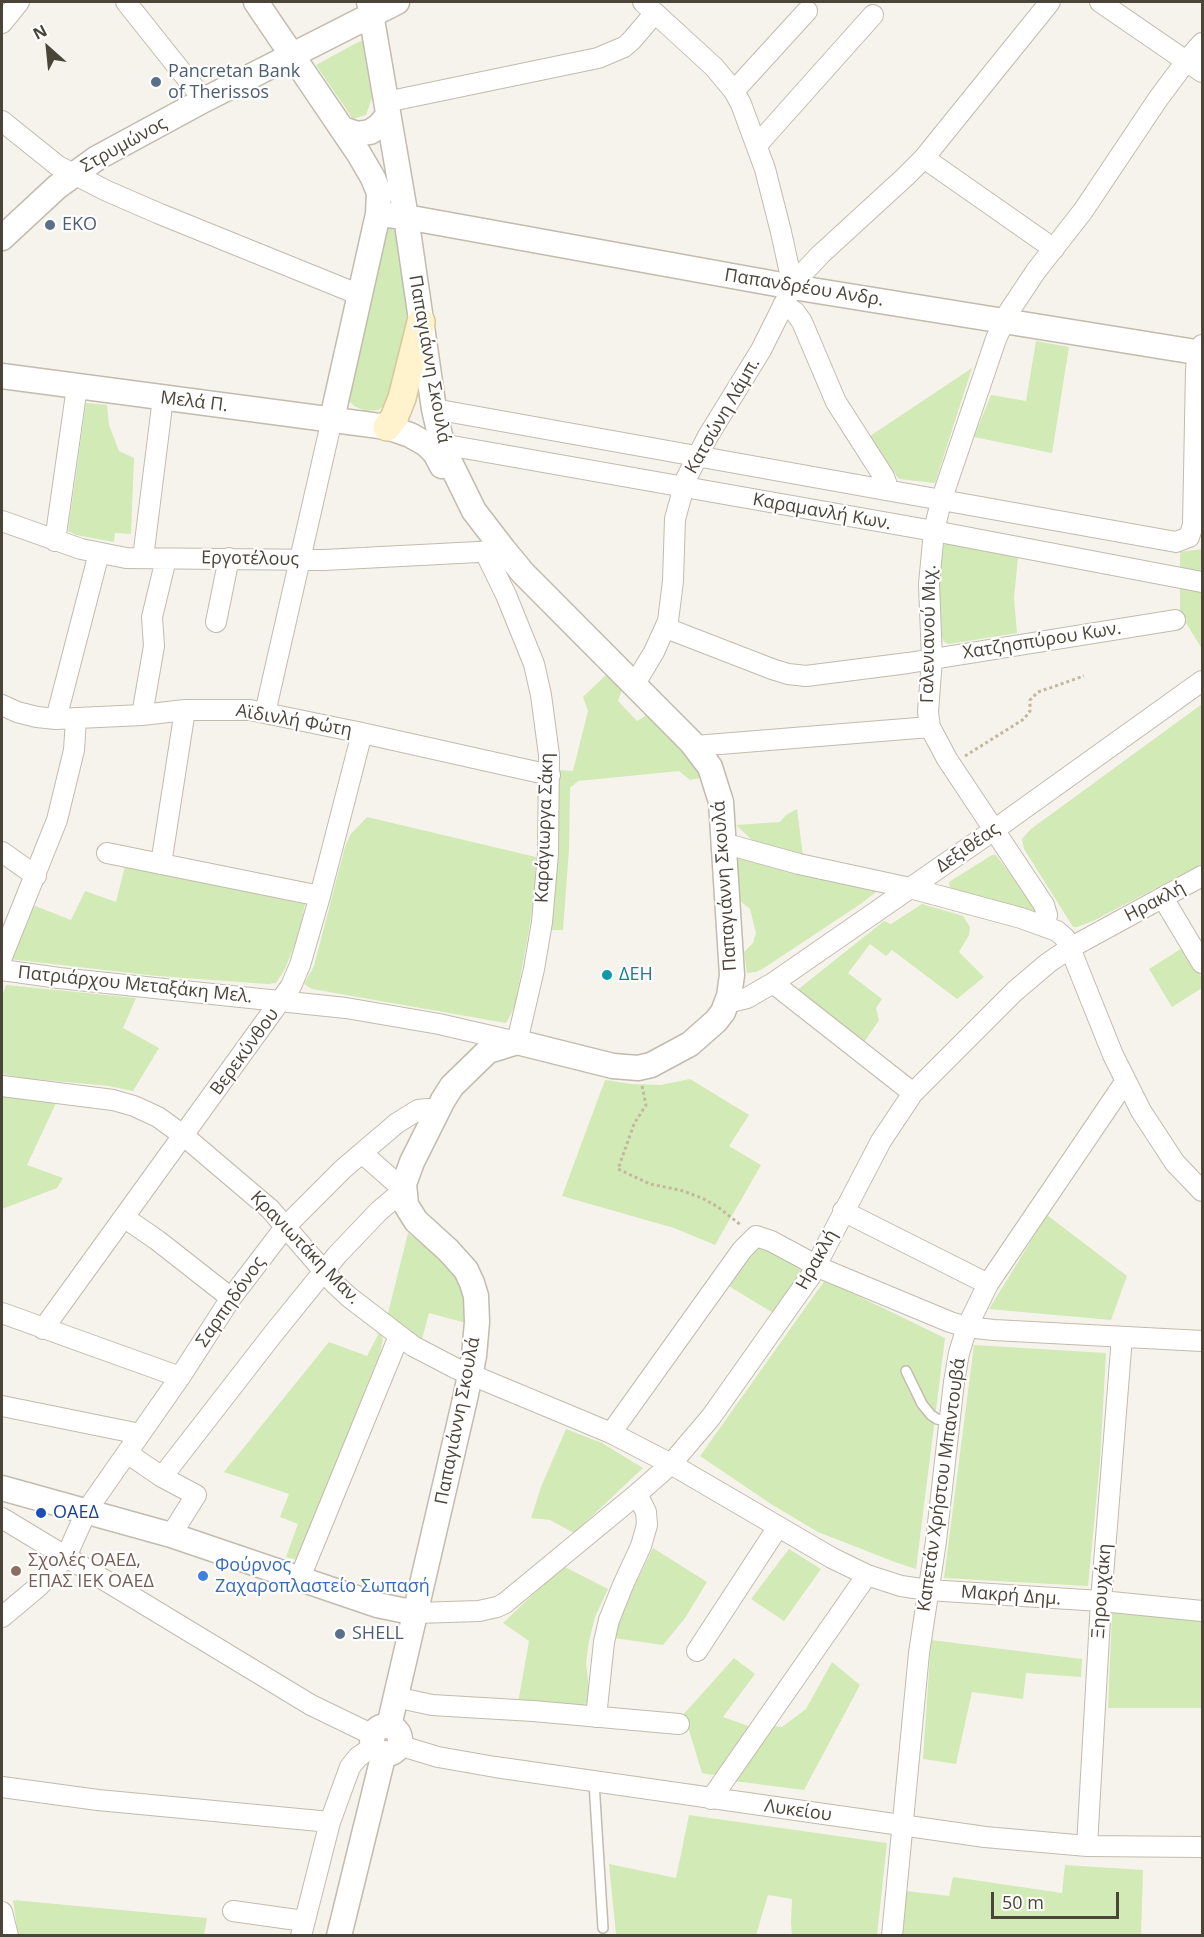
<!DOCTYPE html>
<html>
<head>
<meta charset="utf-8">
<style>
  body { margin:0 }
  #map { position:relative; width:1204px; height:1937px; overflow:hidden; background:#f6f3ec; font-family:"Open Sans",sans-serif }
  canvas { display:block }
  .frame { position:absolute; inset:0; border:3px solid #4b4439; pointer-events:none }
  .north { position:absolute; left:18px; top:18px; width:60px; height:60px; -webkit-text-stroke:4px #fff; paint-order:stroke; rotate:333deg; font-size:16px; font-weight:700; line-height:24px; text-align:center; color:#4b4439 }
  .north::after { content:''; display:block; margin:auto; width:21px; height:27px; background:#4b4439; clip-path:polygon(50% 0,100% 100%,50% 72%,0 100%) }
  .scale { position:absolute; left:991px; top:1892px; width:128px; height:27px; box-sizing:border-box; border:3px solid #4b4439; border-top:0; padding-left:8px; font-size:18px; line-height:21px; white-space:nowrap; color:#4b4439; -webkit-text-stroke:4px #fff; paint-order:stroke }
</style>
</head>
<body>
<div id="map">
<canvas width="1204" height="1937"></canvas>
<div class="frame"></div>
<div class="north">N</div>
<div class="scale">50 m</div>
</div>
<script>
const g = document.querySelector('canvas').getContext('2d');
g.lineJoin = 'round';
function fill(path, color) {
  g.fillStyle = color;
  g.fill(path, 'evenodd');
}
function toPath(rows) {
  const path = new Path2D();
  for (const r of rows) {
    if (r.length === 3) {
      path.moveTo(r[0] + r[2], r[1]);
      path.arc(r[0], r[1], r[2], 0, 2 * Math.PI);
      continue;
    }
    path.moveTo(r[0], r[1]);
    for (let i = 2; i < r.length; i += 2) path.lineTo(r[i], r[i + 1]);
  }
  return path;
}
function trace(path, color, width, dash) {
  g.strokeStyle = color;
  g.lineWidth = width;
  g.lineCap = dash ? 'butt' : 'round';
  g.setLineDash(dash || []);
  g.stroke(path);
}
function label(font, color, halo, rows, align = 'center') {
  g.font = font + ' "Open Sans",sans-serif';
  g.lineWidth = 4.5;
  g.setLineDash([]);
  g.textBaseline = 'middle';
  g.strokeStyle = halo;
  g.fillStyle = color;
  for (const [text, x, y, turn = 0] of rows) {
    g.save();
    g.translate(x, y);
    g.rotate((+turn || 0) * Math.PI / 180);
    g.textAlign = isNaN(turn) ? turn : align;
    if (halo) g.strokeText(text, 0, 0);
    g.fillText(text, 0, 0);
    g.restore();
  }
}
fill(toPath([
  [362,40,372,98,366,115,353,119,316,65],
  [392,228,397,232,408,318,390,394,386,405,378,410,366,411,354,406,348,400,382,231],
  [1036,341,1069,347,1052,453,974,437,991,395,1026,401],
  [972,368,935,483,899,479,867,438],
  [86,403,107,405,109,425,119,451,134,458,131,534,115,533,114,542,76,535,68,531],
  [945,541,1018,557,1014,598,1017,633,949,644,944,642,941,635,940,624,940,565],
  [1202,549,1202,574,1180,569,1180,552],
  [1180,585,1202,589,1202,649,1180,613],
  [607,674,623,687,618,701,637,721,648,714,685,749,699,772,700,778,690,780,679,771,578,781,570,788,569,849,563,930,551,930,558,835,559,770,573,771,588,711,583,697],
  [1202,704,1202,864,1093,921,1077,927,1073,927,1024,849,1022,839,1031,829],
  [797,809,803,856,763,847,751,839,736,825,780,822,786,815],
  [367,817,536,857,535,889,529,930,515,1006,506,1023,312,989,304,984,314,966,345,847,350,835],
  [736,854,874,889,876,892,862,903,764,968,756,972,747,973,744,952,753,943,756,933,750,909,739,900],
  [992,855,996,855,1034,906,1035,913,950,888,949,882],
  [125,866,305,904,300,931,285,969,276,983,268,984,157,976,9,959,30,904,71,920,85,891,116,902],
  [922,904,963,916,970,927,969,935,959,952,984,977,957,999,892,950,886,956,870,944,848,973,882,999,876,1008,879,1020,863,1044,796,991,884,921,891,924],
  [1184,947,1202,978,1202,988,1172,1007,1149,969],
  [6,985,136,998,123,1028,159,1048,133,1091,109,1086,23,1078,2,1074,2,996],
  [690,1079,749,1115,729,1146,761,1165,715,1245,674,1228,562,1196,605,1080,631,1084,661,1085],
  [2,1096,57,1101,27,1165,63,1178,57,1188,2,1209],
  [1047,1215,1127,1276,1111,1320,989,1309],
  [408,1233,457,1271,467,1296,466,1323,429,1313,422,1339,407,1331,387,1317],
  [757,1243,805,1267,775,1314,727,1285],
  [825,1280,945,1338,916,1569,895,1562,818,1532,771,1504,700,1456],
  [379,1333,383,1338,380,1353,297,1560,286,1557,298,1524,280,1517,289,1494,224,1472,329,1342,367,1356],
  [974,1345,1106,1353,1100,1461,1088,1586,944,1578],
  [566,1429,602,1443,643,1468,574,1533,550,1520,531,1518,541,1487],
  [653,1548,707,1582,685,1618,663,1645,614,1638,617,1626,627,1601],
  [789,1549,821,1569,784,1621,751,1599],
  [563,1566,608,1589,595,1617,589,1641,586,1663,589,1689,587,1702,583,1706,518,1703,529,1641,503,1623],
  [1112,1612,1202,1621,1202,1708,1108,1708],
  [931,1640,1082,1659,1081,1677,1026,1673,1023,1699,972,1692,956,1764,923,1759],
  [734,1658,755,1674,723,1717,751,1727,717,1773,713,1775,702,1773,688,1727,682,1716],
  [832,1662,860,1685,804,1790,734,1781,773,1726,782,1727,806,1709],
  [689,1815,887,1843,877,1935,792,1935,791,1923,792,1899,768,1895,756,1935,616,1935,609,1864,676,1878],
  [1065,1865,1143,1870,1141,1935,901,1936,906,1891,949,1896,953,1877,1062,1893],
  [13,1900,207,1918,204,1935,18,1935]
]), '#d2eab5');
const service = toPath([
  [906,1371,922,1404,931,1415,937,1419,950,1422],
  [594,1782,603,1928]
]);
const minor = toPath([
  [126,2,204,100],
  [643,2,714,67,734,91,741,104,765,169,781,232,793,287],
  [1100,2,1202,72],
  [2,23,19,2],
  [734,91,807,11],
  [386,102,598,58,624,47,631,41,655,13],
  [2,121,58,166,107,191,160,214,360,295],
  [757,145,873,15],
  [924,158,1054,249],
  [783,305,795,312,802,322,836,402,884,477,887,485,885,490],
  [434,409,1176,542,1189,537,1193,525,1196,370,1197,359,1202,345],
  [441,444,934,531,1202,582],
  [2,521,81,549,126,558,324,560,497,551],
  [55,541,77,387],
  [143,558,163,398],
  [216,622,229,558],
  [666,628,772,669,788,674,806,676,908,663,1175,620],
  [634,685,654,652,668,621,673,581,675,519,686,479,708,436,761,350,789,294,802,274,821,254,905,177,924,158,1050,2],
  [2,705,17,712,37,717,56,719,142,715,185,710,250,710,362,733,550,775],
  [265,713,332,419],
  [142,715,154,646,152,617,166,559],
  [56,719,99,553],
  [695,746,930,727],
  [723,843,799,864,910,888,1021,918,1057,931,1065,938,1070,948,1113,1055,1141,1111,1175,1163,1202,1191],
  [2,852,36,876],
  [107,853,320,896],
  [161,864,185,710],
  [1163,898,1202,963],
  [1045,925,1047,915,1044,905,947,759,930,727,928,712,932,659,929,584,934,531,941,501,996,339,1008,313,1036,271,1083,211,1158,99,1187,60,1202,43],
  [2,957,57,820,74,750,76,719],
  [2,970,59,978,346,1008,439,1024,517,1042,534,969,542,922,548,854,549,755,541,695,534,664,506,595,485,552],
  [773,983,913,1093],
  [727,1003,747,998,773,983,994,830,1202,681],
  [2,1086,113,1100,134,1106,158,1117,184,1136,270,1209,335,1284,349,1297,413,1346,455,1368,611,1433,671,1464,832,1558,867,1575,901,1586,928,1590,1101,1601,1202,1611],
  [843,1211,988,1284],
  [125,1218,157,1240,231,1298],
  [2,1313,180,1377],
  [43,1329,291,986,300,965,320,896,362,733],
  [2,1406,140,1434],
  [611,1433,742,1250,756,1236,771,1241,825,1270,950,1322,967,1327,994,1330,1202,1341],
  [127,1453,162,1477,196,1495,171,1535],
  [162,1477,273,1334,337,1255,379,1211,404,1190,362,1153],
  [2,1518,311,1705,373,1735],
  [299,1580,399,1336],
  [416,1613,479,1611,497,1607,505,1603,637,1494,671,1464,711,1417,810,1277,881,1141,913,1093,1015,991,1048,963,1070,948,1202,876],
  [2,1617,39,1586,66,1557,87,1510,180,1377,231,1298,286,1226,343,1169,397,1123,418,1110,428,1109,437,1111],
  [697,1651,778,1527],
  [395,1697,432,1705,533,1711,679,1724],
  [596,1717,604,1642,609,1620,623,1585,641,1546,647,1525,646,1512,637,1494],
  [398,1745,438,1757,495,1767,985,1837,1087,1846,1202,1847],
  [2,1787,98,1800,330,1822],
  [711,1799,867,1575],
  [1087,1846,1101,1601,1122,1337],
  [233,1911,304,1921],
  [2,1912,8,1936],
  [301,1936,330,1822,350,1767,358,1757,374,1746],
  [892,1936,919,1653,936,1541,954,1382,959,1353,967,1327,988,1284,1125,1082]
]);
const tertiary = toPath([
  [256,2,359,154,373,178,379,193,378,214,332,419],
  [369,2,406,217,434,409,443,448,474,511,504,550,523,573,691,742,710,767,721,802,732,975,729,996,723,1012,716,1021,690,1044,651,1065,638,1068,613,1066,517,1042,488,1051,452,1086,443,1100,412,1162,404,1184,406,1205,416,1221,448,1250,466,1270,472,1283,476,1296,477,1322,474,1356,465,1399,389,1726],
  [343,129,357,134,370,132,379,126,388,115],
  [378,214,406,217,793,287,1202,353],
  [2,238,57,187,97,158,204,100,397,2],
  [2,376,387,427,410,435,426,444,435,453,442,466],
  [2,1488,171,1535,377,1605,416,1613],
  [386,1740,14],
  [339,1936,384,1753]
]);
const secondary = toPath([
  [387,427,394,418,402,398,421,322]
]);
trace(service, '#c2bbae', 12);
trace(minor, '#c2bbae', 22);
trace(tertiary, '#c2bbae', 27);
trace(secondary, '#d6c79b', 30);
trace(toPath([
  [965,756,1024,719,1030,711,1030,700,1038,692,1084,676],
  [642,1086,646,1105,634,1124,618,1169,650,1184,680,1190,702,1198,718,1207,742,1226]
]), '#c4b79f', 3, [3, 3]);
trace(service, '#fff', 9);
trace(minor, '#fff', 20);
trace(tertiary, '#fff', 24);
trace(secondary, '#fff3cd', 27);
for (const [x, y, r, color] of [
  [156,82,6,"#5c6f8a"],
  [50,225,6,"#5c6f8a"],
  [607,975,6,"#0f9aa8"],
  [41,1513,6,"#1a4fb4"],
  [16,1571,6,"#8d6e63"],
  [203,1576,6,"#3f7fe0"],
  [340,1634,6,"#5c6f8a"]
]) {
  const dot = new Path2D();
  dot.arc(x, y, r, 0, 2 * Math.PI);
  g.fillStyle = color;
  g.fill(dot);
  trace(dot, '#fff', 2);
}
label('18px', '#4e5e75', '#fff', [
  ["Pancretan Bank",168,72],
  ["of Therissos",168,93],
  ["EKO",62,225],
  ["SHELL",352,1634]
], 'left');
label('18px', '#4b4439', '#fff', [
  ["Στρυμώνος",124,145,-29],
  ["Παπανδρέου Ανδρ.",804,288,9],
  ["Παπαγιάννη Σκουλά",429,359,80],
  ["Μελά Π.",194,402,7],
  ["Κατσώνη Λάμπ.",723,416,-60],
  ["Καραμανλή Κων.",822,512,10],
  ["Εργοτέλους",250,559,1],
  ["Γαλενιανού Μιχ.",929,634,-89],
  ["Χατζησπύρου Κων.",1042,641,-9],
  ["Αϊδινλή Φώτη",294,721,10],
  ["Καράγιωργα Σάκη",545,828,-88],
  ["Δεξιθέας",968,848,-35],
  ["Παπαγιάννη Σκουλά",725,886,-94],
  ["Ηρακλή",1155,902,-28],
  ["Πατριάρχου Μεταξάκη Μελ.",135,985,6],
  ["Βερεκύνθου",245,1052,-54],
  ["Κρανιωτάκη Μαν.",305,1248,46],
  ["Ηρακλή",817,1260,-61],
  ["Σαρπηδόνος",231,1302,-55],
  ["Παπαγιάννη Σκουλά",458,1421,-79],
  ["Καπετάν Χρήστου Μπαντουβά",942,1485,-82],
  ["Ξηρουχάκη",1102,1591,-86],
  ["Μακρή Δημ.",1011,1596,4],
  ["Λυκείου",798,1811,8]
]);
label('18px', '#0d838f', '#fff', [
  ["ΔΕΗ",619,975]
], 'left');
label('18px', '#164399', '#fff', [
  ["ΟΑΕΔ",53,1513]
], 'left');
label('18px', '#785e54', '#fff', [
  ["Σχολές ΟΑΕΔ,",28,1561],
  ["ΕΠΑΣ ΙΕΚ ΟΑΕΔ",28,1582]
], 'left');
label('18px', '#366cbe', '#fff', [
  ["Φούρνος",215,1566],
  ["Ζαχαροπλαστείο Σωπασή",215,1587]
], 'left');
</script>
</body>
</html>
